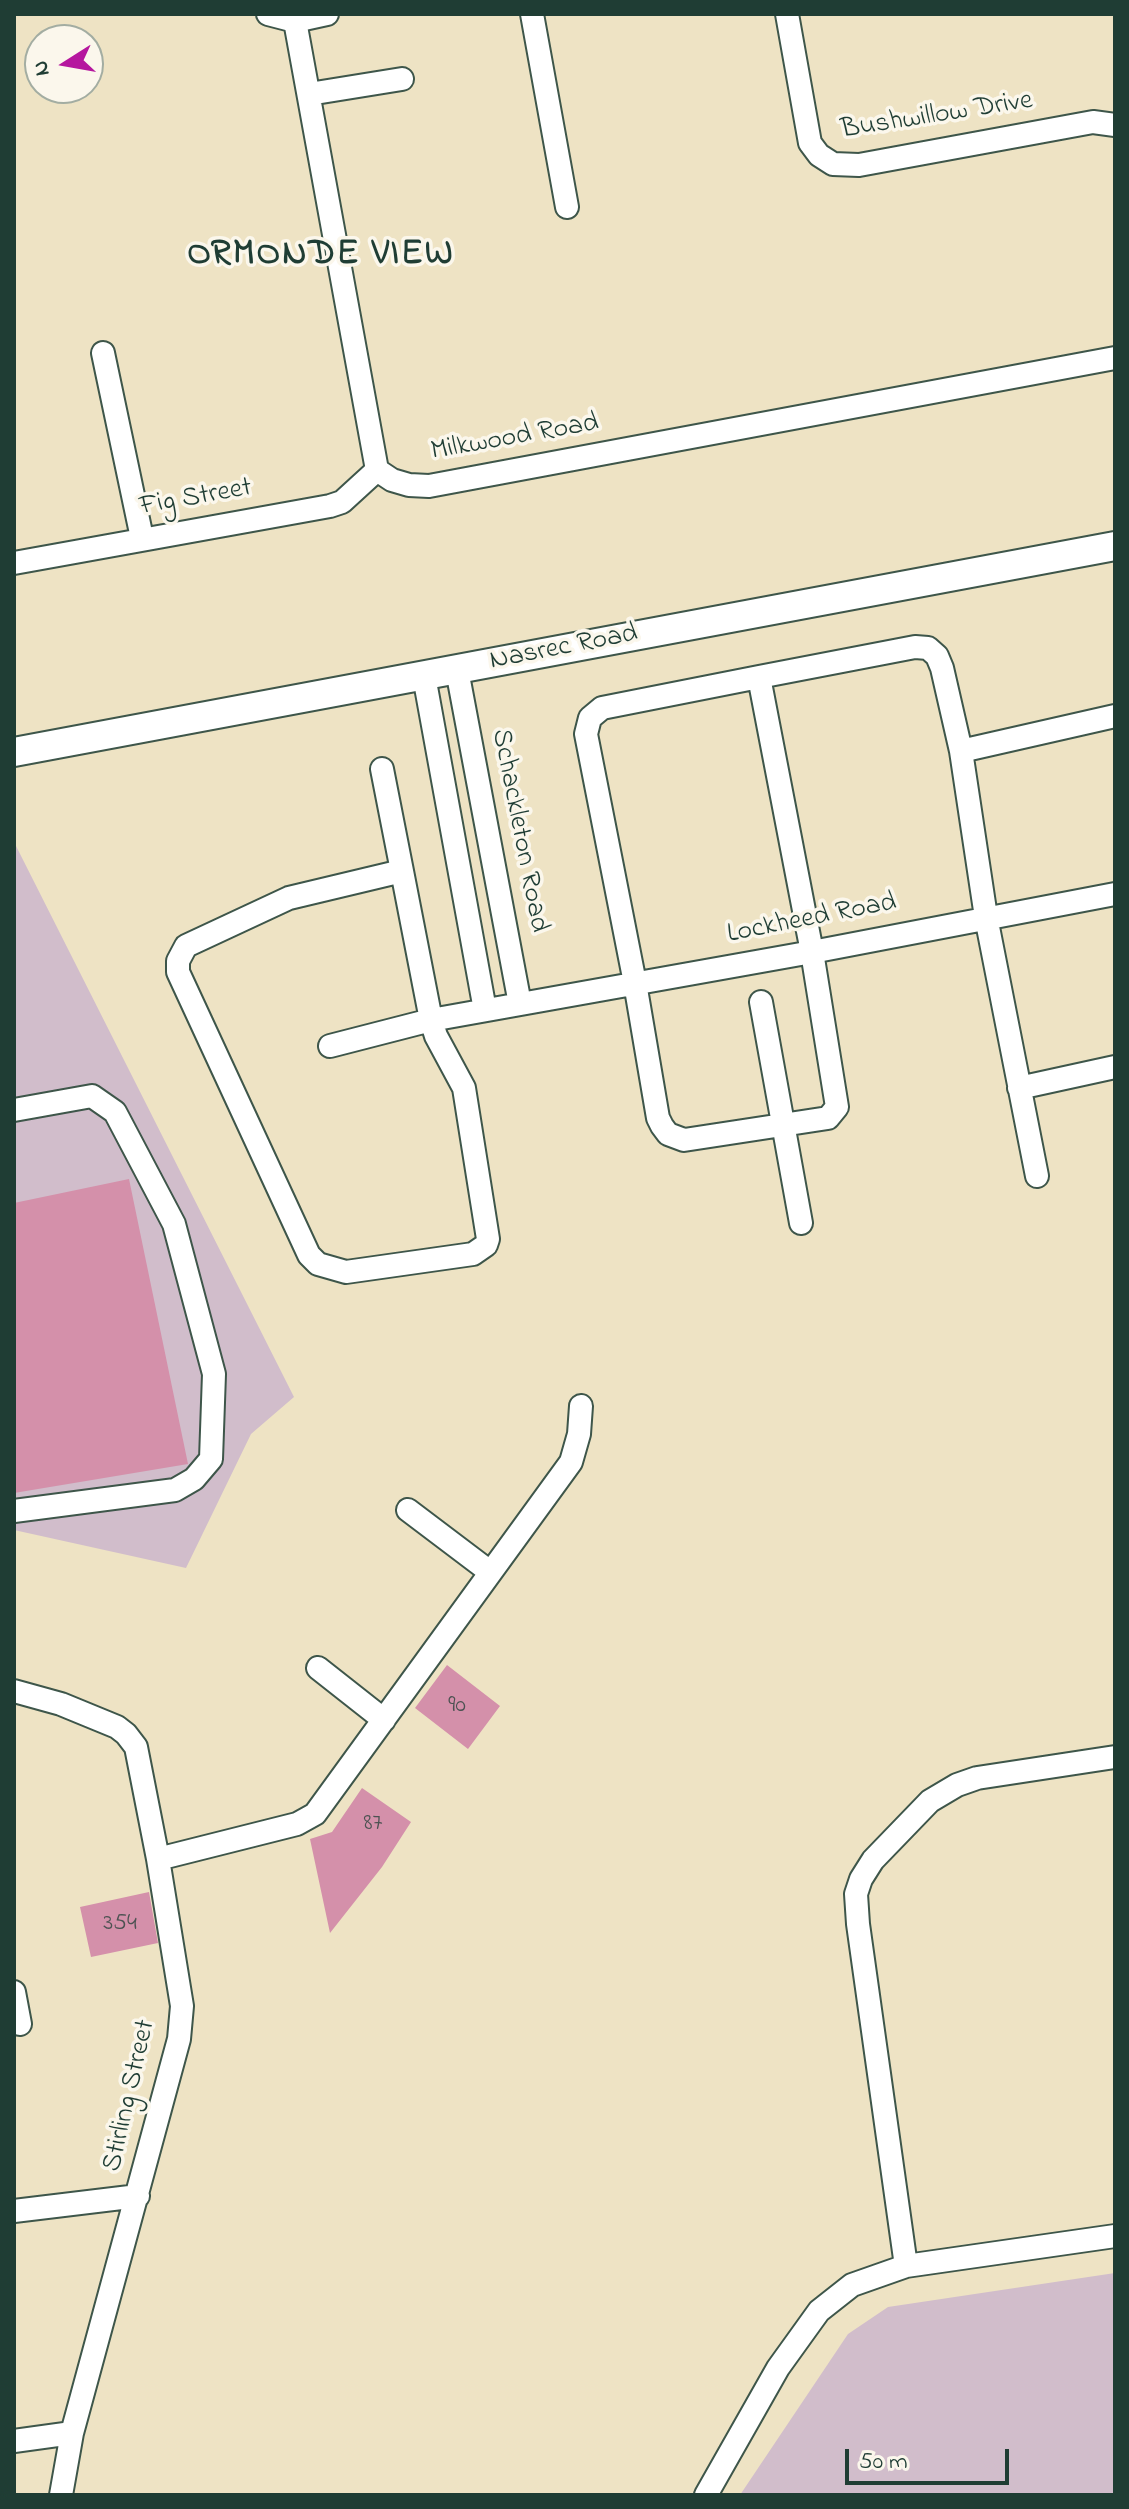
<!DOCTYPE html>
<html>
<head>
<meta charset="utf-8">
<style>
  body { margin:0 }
  #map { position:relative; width:1129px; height:2509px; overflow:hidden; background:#eee3c4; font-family:"Indie Flower",sans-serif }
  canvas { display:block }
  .frame { position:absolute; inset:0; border:16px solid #1f3d34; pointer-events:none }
  .north { position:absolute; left:24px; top:24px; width:80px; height:80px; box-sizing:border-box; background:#fbf7ec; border:2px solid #a3ada2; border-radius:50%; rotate:259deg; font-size:22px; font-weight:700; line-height:32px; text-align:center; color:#1f3d34 }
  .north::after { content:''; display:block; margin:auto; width:28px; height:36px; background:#b5179e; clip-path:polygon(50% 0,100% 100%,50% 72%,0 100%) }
  .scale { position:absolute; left:845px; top:2449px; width:164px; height:36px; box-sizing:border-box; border:4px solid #1f3d34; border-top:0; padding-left:10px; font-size:24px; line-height:28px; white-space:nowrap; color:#1f3d34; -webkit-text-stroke:6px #fbf7ec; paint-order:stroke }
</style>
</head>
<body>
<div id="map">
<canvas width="1129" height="2509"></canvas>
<div class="frame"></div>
<div class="north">N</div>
<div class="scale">50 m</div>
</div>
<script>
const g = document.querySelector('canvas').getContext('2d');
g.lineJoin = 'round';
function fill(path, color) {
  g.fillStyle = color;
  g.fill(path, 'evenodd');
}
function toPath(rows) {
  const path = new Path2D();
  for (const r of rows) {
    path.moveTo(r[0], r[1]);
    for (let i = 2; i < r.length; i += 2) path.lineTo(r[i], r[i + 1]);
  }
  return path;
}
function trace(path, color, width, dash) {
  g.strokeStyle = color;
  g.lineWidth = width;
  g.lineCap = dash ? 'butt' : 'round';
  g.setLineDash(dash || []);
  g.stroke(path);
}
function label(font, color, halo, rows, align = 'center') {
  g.font = font + ' "Indie Flower",sans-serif';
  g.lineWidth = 7;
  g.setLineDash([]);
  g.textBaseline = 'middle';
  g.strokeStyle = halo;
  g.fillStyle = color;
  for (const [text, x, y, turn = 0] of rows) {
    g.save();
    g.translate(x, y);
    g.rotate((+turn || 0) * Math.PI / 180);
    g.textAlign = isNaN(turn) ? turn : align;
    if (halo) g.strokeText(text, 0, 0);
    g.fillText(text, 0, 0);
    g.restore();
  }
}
fill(toPath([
  [14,842,294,1397,251,1434,186,1568,14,1530],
  [1115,2273,1115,2495,740,2495,848,2334,888,2307]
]), '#d1bdcb');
fill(toPath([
  [129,1179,188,1464,14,1493,14,1203],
  [447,1665,500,1706,468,1749,415,1708],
  [362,1788,411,1822,382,1867,330,1933,310,1839,332,1832],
  [149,1892,158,1943,91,1957,80,1907]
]), '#d490aa');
const minor = toPath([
  [268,14,295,21,327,14],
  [532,14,567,207],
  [787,14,810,143,819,155,833,164,859,165,1093,122,1115,125],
  [295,21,377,470,392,480,409,485,429,486,1115,358],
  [309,94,402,79],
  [103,353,142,538],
  [14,563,330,506,342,502,377,470],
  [457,670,520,1004],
  [424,676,485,1010],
  [759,677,812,952,837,1107,828,1118,684,1140,668,1134,662,1126,658,1118,635,983,586,734,590,718,602,708,759,677,915,647,928,648,937,656,942,668,961,751,986,917,1037,1176],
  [961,751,1115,716],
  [382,769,402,871,431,1020,436,1036,464,1088,488,1239,486,1245,473,1254,346,1272,318,1264,309,1255,178,972,178,961,186,946,289,898,402,871],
  [761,1002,801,1223],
  [330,1046,431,1020,812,952,1115,894],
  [1019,1088,1115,1067],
  [14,1110,92,1096,115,1112,174,1224,214,1374,211,1459,194,1479,175,1490,14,1511],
  [408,1510,490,1572],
  [318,1668,384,1720],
  [14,1691,61,1704,117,1727,126,1734,136,1747,158,1859,182,2006,179,2039,72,2433,61,2495],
  [158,1859,297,1824,315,1814,571,1462,579,1434,581,1406],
  [14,1992,20,2024],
  [14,2211,138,2196],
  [906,2266,858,1924,856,1894,861,1879,873,1860,930,1801,957,1785,977,1778,1115,1757],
  [14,2441,72,2433],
  [706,2495,778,2368,819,2311,852,2285,906,2266,1115,2236]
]);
const major = toPath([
  [14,752,1115,546]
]);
trace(minor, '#3e564a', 26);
trace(major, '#3e564a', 32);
trace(minor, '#fff', 22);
trace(major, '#fff', 28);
label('24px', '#4c5252', null, [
  ["90",457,1707],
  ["87",373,1825],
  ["354",120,1925]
]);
label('28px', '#1f3d34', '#fbf7ec', [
  ["Bushwillow Drive",937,117,-9],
  ["Milkwood Road",515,439,-10],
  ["Fig Street",196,499,-10],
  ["Nasrec Road",564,649,-11],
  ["Schackleton Road",518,831,79],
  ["Lockheed Road",812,920,-11],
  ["Stirling Street",131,2096,-77]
]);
g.letterSpacing = '2px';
label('bold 36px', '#1f3d34', '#fbf7ec', [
  ["ORMONDE VIEW",321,257]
]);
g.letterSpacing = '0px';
</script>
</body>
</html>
